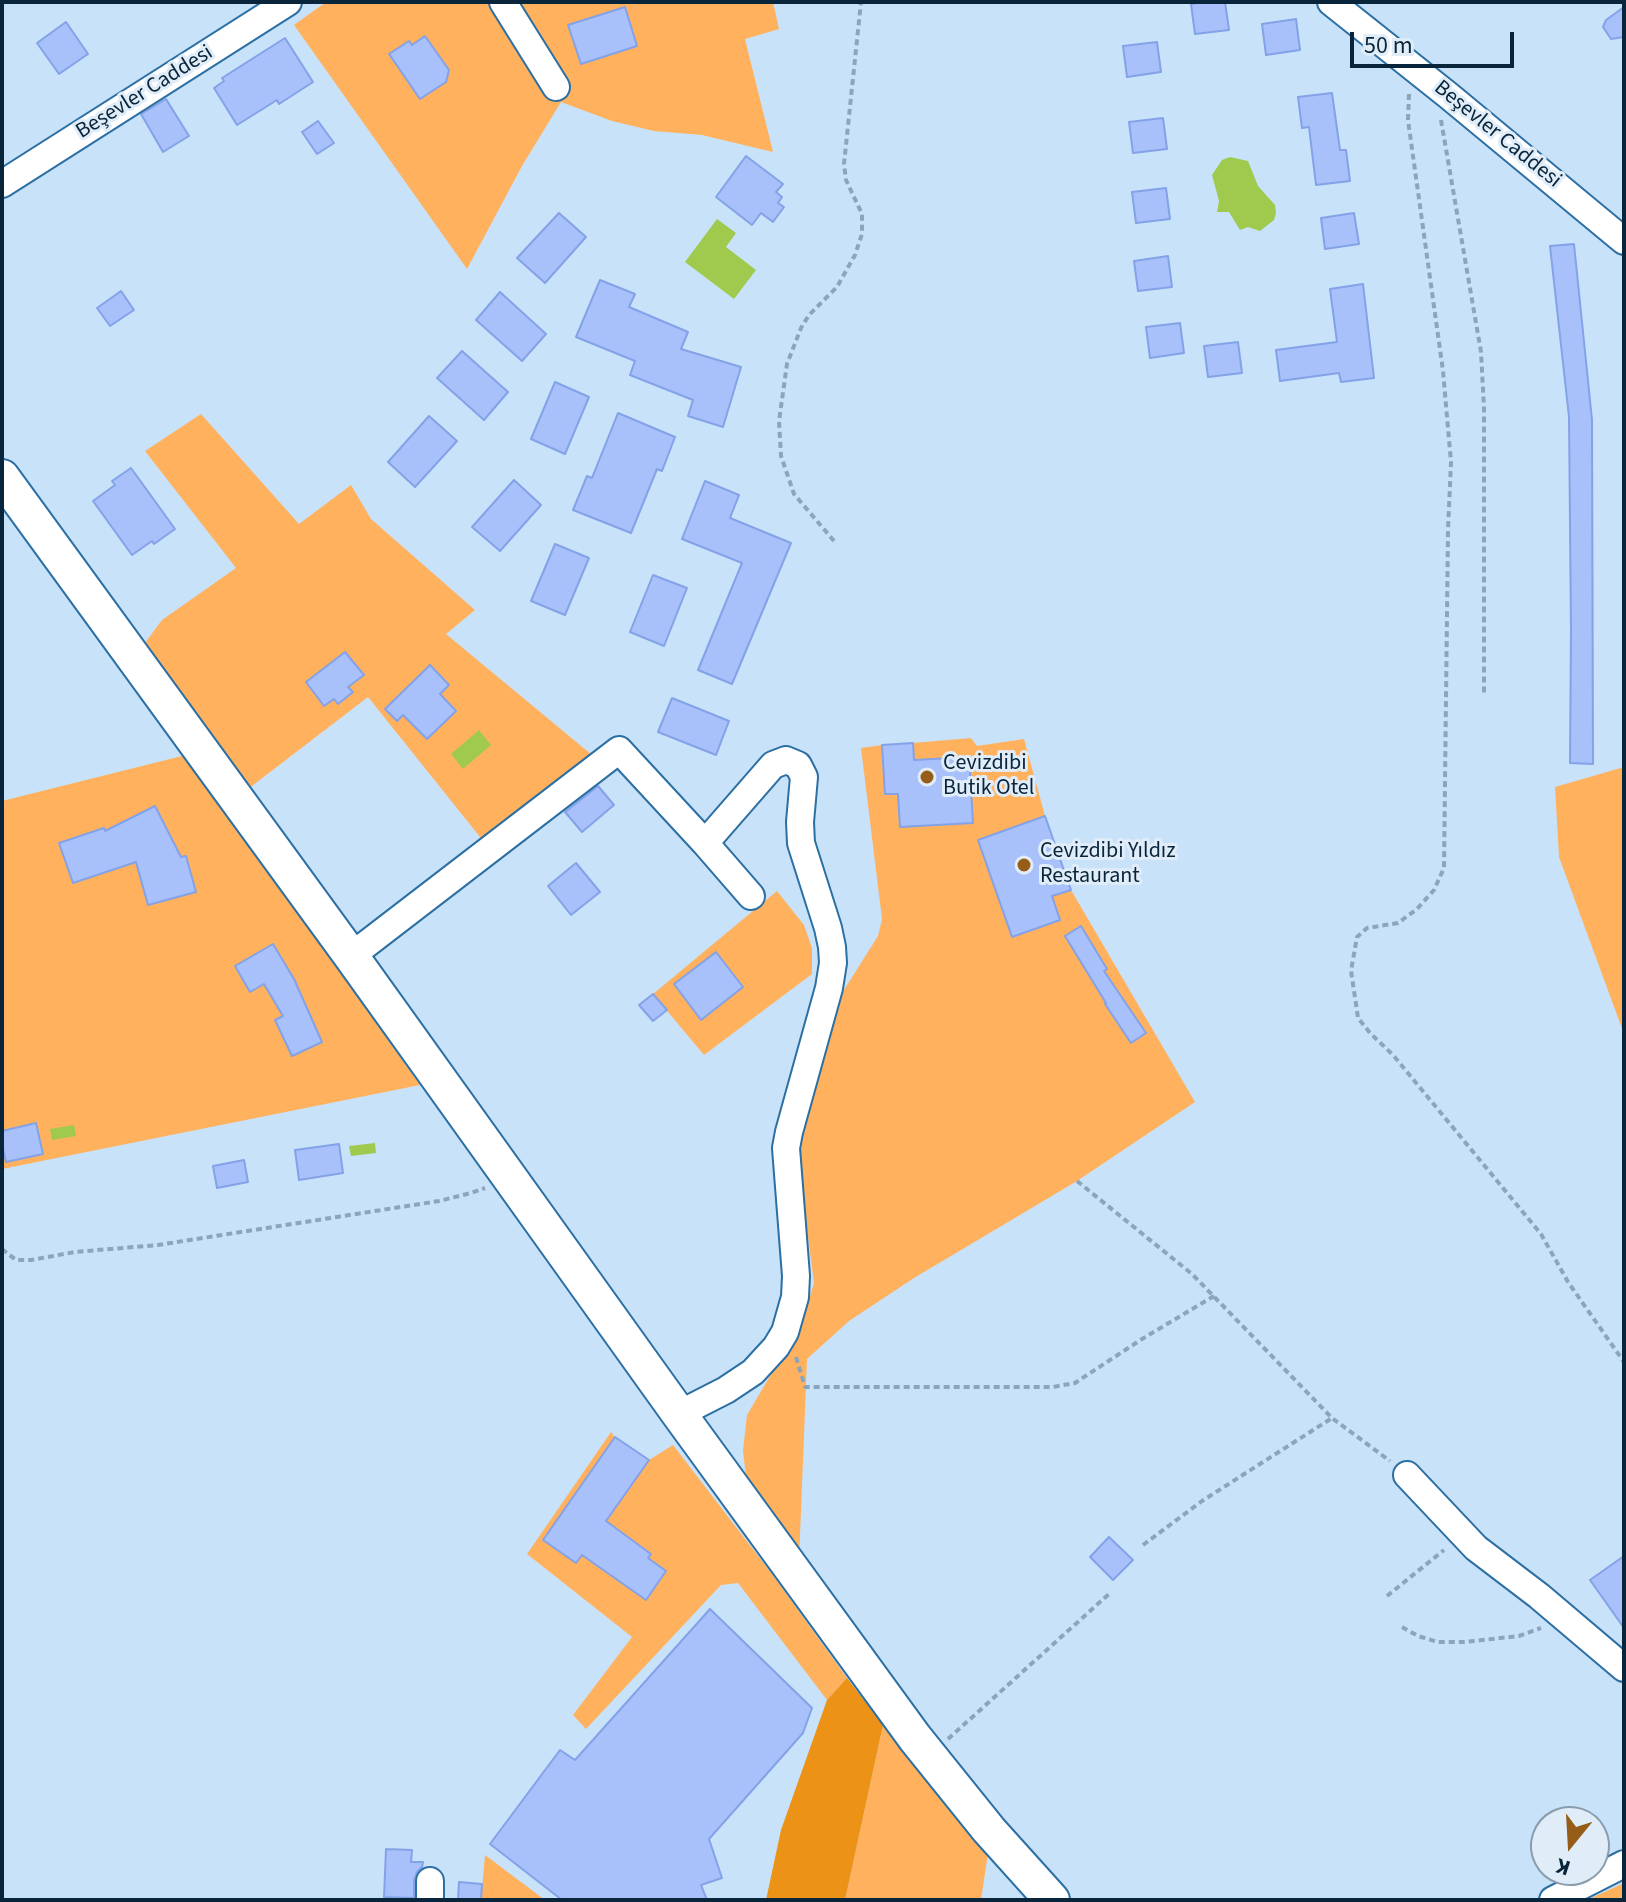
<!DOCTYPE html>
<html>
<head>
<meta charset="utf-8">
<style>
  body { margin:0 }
  #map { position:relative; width:1626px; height:1902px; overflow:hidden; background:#c8e2fa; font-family:"Source Sans 3",sans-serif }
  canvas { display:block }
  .frame { position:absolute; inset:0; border:4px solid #08253b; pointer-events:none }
  .north { position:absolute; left:1530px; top:1806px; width:80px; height:80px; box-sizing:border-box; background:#e0edf9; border:2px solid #8a9dad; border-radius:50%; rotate:198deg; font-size:22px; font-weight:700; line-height:32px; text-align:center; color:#08253b }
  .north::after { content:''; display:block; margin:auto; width:28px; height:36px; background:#955d17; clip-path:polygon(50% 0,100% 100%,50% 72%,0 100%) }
  .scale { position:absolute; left:1350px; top:32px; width:164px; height:36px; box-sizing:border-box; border:4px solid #08253b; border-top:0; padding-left:10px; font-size:24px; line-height:28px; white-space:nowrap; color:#08253b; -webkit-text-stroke:6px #e0edf9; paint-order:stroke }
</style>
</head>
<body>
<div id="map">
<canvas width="1626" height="1902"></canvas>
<div class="frame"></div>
<div class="north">K</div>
<div class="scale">50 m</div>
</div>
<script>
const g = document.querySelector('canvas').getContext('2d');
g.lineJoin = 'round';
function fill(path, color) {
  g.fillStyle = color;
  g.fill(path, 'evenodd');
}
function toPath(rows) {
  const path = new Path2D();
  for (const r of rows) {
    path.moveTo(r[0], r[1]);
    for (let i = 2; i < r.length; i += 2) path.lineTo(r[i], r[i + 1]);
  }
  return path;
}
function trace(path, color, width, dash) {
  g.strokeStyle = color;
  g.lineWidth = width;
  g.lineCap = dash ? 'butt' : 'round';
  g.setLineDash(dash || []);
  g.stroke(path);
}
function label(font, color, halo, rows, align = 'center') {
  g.font = font + ' "Source Sans 3",sans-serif';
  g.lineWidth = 6;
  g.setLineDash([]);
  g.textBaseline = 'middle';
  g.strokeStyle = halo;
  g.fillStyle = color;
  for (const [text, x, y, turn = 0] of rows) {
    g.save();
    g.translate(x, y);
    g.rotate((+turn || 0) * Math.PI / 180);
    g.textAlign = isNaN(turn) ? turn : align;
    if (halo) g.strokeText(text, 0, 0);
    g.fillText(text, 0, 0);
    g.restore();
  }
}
fill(toPath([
  [326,2,489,2,561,101,568,84,517,2,773,2,779,29,745,39,773,152,702,135,654,131,612,121,561,102,522,166,467,269,294,25],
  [201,414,299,524,351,485,371,519,475,610,446,634,592,755,484,842,368,697,248,789,142,647,162,620,236,568,145,451],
  [971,738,977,746,1024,739,1045,816,1013,937,1060,920,1052,896,1071,890,1195,1102,1077,1181,914,1278,849,1321,807,1359,799,1560,747,1483,743,1451,747,1415,802,1322,814,1283,801,1183,798,1141,837,1001,878,936,882,919,861,748,882,745,885,794,898,794,900,827,972,823,969,757,914,760,913,743],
  [186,755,420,1085,2,1169,2,801],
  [1624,767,1624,1034,1559,857,1555,787],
  [777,891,804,925,812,948,812,974,704,1055,653,994],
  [611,1432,615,1437,649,1460,673,1445,772,1574,847,1678,827,1700,738,1583,721,1585,586,1729,573,1715,632,1637,527,1554],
  [883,1725,988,1853,981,1900,845,1900],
  [485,1855,545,1900,481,1900],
  [1624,1883,1624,1900,1587,1900]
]), '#ffb15d');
fill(toPath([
  [847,1678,883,1725,845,1900,766,1900,781,1830,827,1700]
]), '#ec9216');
fill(toPath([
  [1230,157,1248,161,1258,186,1275,205,1276,213,1274,220,1260,231,1248,227,1240,230,1229,212,1217,212,1219,201,1212,175,1222,160],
  [717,219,736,233,726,247,756,270,734,299,685,262],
  [479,730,491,745,463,769,451,754],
  [74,1125,76,1136,52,1140,50,1129],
  [375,1143,376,1153,351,1156,349,1146]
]), '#a0ca4d');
const building = toPath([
  [1204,2,1225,2,1229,30,1195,34,1191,4,1204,2],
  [625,7,637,46,581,64,568,25,625,7],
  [1624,7,1624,37,1611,39,1603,27,1606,20,1624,7],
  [1296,19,1300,50,1266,55,1262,24,1296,19],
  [66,22,88,54,59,74,37,43,66,22],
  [425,36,449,70,446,82,420,99,389,54,409,41,412,45,425,36],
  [285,38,313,82,279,104,277,100,237,125,214,88,224,81,222,78,285,38],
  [1157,42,1161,72,1127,77,1123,46,1157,42],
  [1332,93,1340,150,1346,150,1350,181,1316,185,1309,127,1302,128,1298,97,1332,93],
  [166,99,189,136,163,152,141,114,166,99],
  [1163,118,1167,149,1133,153,1129,122,1163,118],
  [318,121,334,143,317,154,302,132,318,121],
  [746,156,783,184,776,192,782,197,778,203,784,207,773,222,761,213,752,225,716,197,746,156],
  [1166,188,1170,219,1136,223,1132,192,1166,188],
  [559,213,586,237,545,283,517,258,559,213],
  [1354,213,1359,244,1325,249,1321,218,1354,213],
  [1574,244,1592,420,1593,764,1570,763,1571,630,1569,417,1550,246,1574,244],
  [1168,256,1172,287,1138,291,1134,261,1168,256],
  [600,280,635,294,629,307,688,332,681,349,741,367,723,427,688,416,693,400,630,375,635,361,576,337,600,280],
  [1363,284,1374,378,1341,382,1339,373,1280,381,1276,350,1337,342,1330,289,1363,284],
  [121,291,134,310,110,326,97,308,121,291],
  [500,292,546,334,522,361,476,320,500,292],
  [1180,323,1184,353,1150,358,1146,327,1180,323],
  [1238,342,1242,373,1208,377,1204,346,1238,342],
  [462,351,508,392,484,420,437,378,462,351],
  [555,382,589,397,565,454,531,439,555,382],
  [618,413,675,437,662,471,657,469,631,533,573,510,587,476,592,478,618,413],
  [429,416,457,441,415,487,388,462,429,416],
  [131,468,175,529,154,544,152,541,132,555,93,501,115,485,112,481,131,468],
  [514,480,541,505,500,551,472,527,514,480],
  [705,481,739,495,730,518,791,543,732,684,698,670,742,563,682,539,705,481],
  [555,544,589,558,565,615,531,601,555,544],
  [653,575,687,588,664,646,630,632,653,575],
  [345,652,364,675,348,687,353,692,338,704,334,699,324,706,306,682,345,652],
  [430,665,449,685,440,694,456,711,427,739,403,715,397,721,385,709,430,665],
  [672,698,729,721,716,755,658,732,672,698],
  [913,743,914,760,969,757,973,823,900,827,898,794,885,794,882,745,913,743],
  [598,786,614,805,582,832,565,812,598,786],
  [155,806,181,857,186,856,196,892,148,905,136,862,73,883,59,843,104,828,105,831,155,806],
  [1045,816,1071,890,1052,896,1060,920,1012,937,978,840,1045,816],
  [576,863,600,892,571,915,548,886,576,863],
  [1081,926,1107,969,1104,971,1146,1033,1131,1043,1105,1004,1106,1003,1065,936,1081,926],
  [273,944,294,979,322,1042,292,1056,275,1020,283,1016,264,984,250,992,235,966,273,944],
  [716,952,743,987,701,1020,674,984,716,952],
  [653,994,667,1010,653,1021,639,1005,653,994],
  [36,1123,43,1154,6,1162,2,1144,2,1131,36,1123],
  [339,1144,343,1173,299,1180,295,1150,339,1144],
  [244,1160,248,1182,217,1188,213,1166,244,1160],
  [615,1437,649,1460,606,1521,651,1554,648,1558,666,1571,646,1600,582,1555,576,1563,543,1540,615,1437],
  [1109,1537,1133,1560,1113,1580,1090,1557,1109,1537],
  [1624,1556,1624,1628,1590,1580,1624,1556],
  [710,1609,812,1708,803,1733,709,1839,722,1878,701,1885,707,1900,562,1900,490,1844,560,1750,575,1760,710,1609],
  [386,1849,412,1850,411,1862,423,1862,422,1867,417,1872,414,1880,414,1898,384,1897,386,1849],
  [459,1882,482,1884,481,1900,458,1900,459,1882]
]);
fill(building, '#a8c1fa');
trace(building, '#83a2e7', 2);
const minor = toPath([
  [503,2,556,87],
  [1331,2,1449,96,1624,241],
  [2,184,288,2],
  [705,843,751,896],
  [351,956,619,750,705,843,773,765,786,760,798,765,804,777,800,822,801,843,828,928,832,947,833,963,829,988,789,1132,786,1148,796,1276,795,1297,785,1332,776,1347,753,1372,726,1390,679,1414],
  [1407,1475,1476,1548,1539,1596,1624,1668],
  [430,1900,430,1881],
  [1553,1900,1624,1864]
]);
const major = toPath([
  [2,477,351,956,679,1414,915,1738,989,1830,1052,1900]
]);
trace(minor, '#2c6fa3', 30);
trace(major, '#2c6fa3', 38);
trace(toPath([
  [1409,94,1408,120,1443,371,1451,462,1448,530,1444,868,1434,890,1417,909,1398,923,1367,928,1357,937,1351,971,1356,1004,1358,1018,1370,1033,1393,1055,1541,1234,1568,1282,1624,1362],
  [1441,120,1481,352,1484,408,1484,694],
  [834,541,794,494,781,456,779,421,787,364,801,328,809,315,837,287,855,255,862,234,862,214,846,180,844,164,861,2],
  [1077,1181,1192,1274,1332,1418,1390,1461],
  [2,1249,16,1260,31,1260,75,1252,158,1245,439,1201,471,1193,485,1188],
  [796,1357,805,1387,1053,1387,1075,1383,1142,1339,1214,1296],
  [1143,1545,1202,1501,1332,1418],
  [1387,1596,1444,1550],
  [1402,1627,1418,1636,1438,1642,1465,1642,1519,1636,1541,1628],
  [948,1739,1110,1593]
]), '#8aa5bc', 4, [6, 4]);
trace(minor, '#fff', 26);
trace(major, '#fff', 34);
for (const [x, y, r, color] of [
  [927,777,8,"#955d17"],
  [1024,865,8,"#955d17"]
]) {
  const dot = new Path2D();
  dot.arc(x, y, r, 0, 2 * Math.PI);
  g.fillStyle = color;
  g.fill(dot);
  trace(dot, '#e0edf9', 3);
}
label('22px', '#08253b', '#e0edf9', [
  ["Beşevler Caddesi",145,93,-32],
  ["Beşevler Caddesi",1497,135,39]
]);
label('22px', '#08253b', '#e0edf9', [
  ["Cevizdibi",943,764],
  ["Butik Otel",943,789],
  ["Cevizdibi Yıldız",1040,852],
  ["Restaurant",1040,877]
], 'left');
</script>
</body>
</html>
